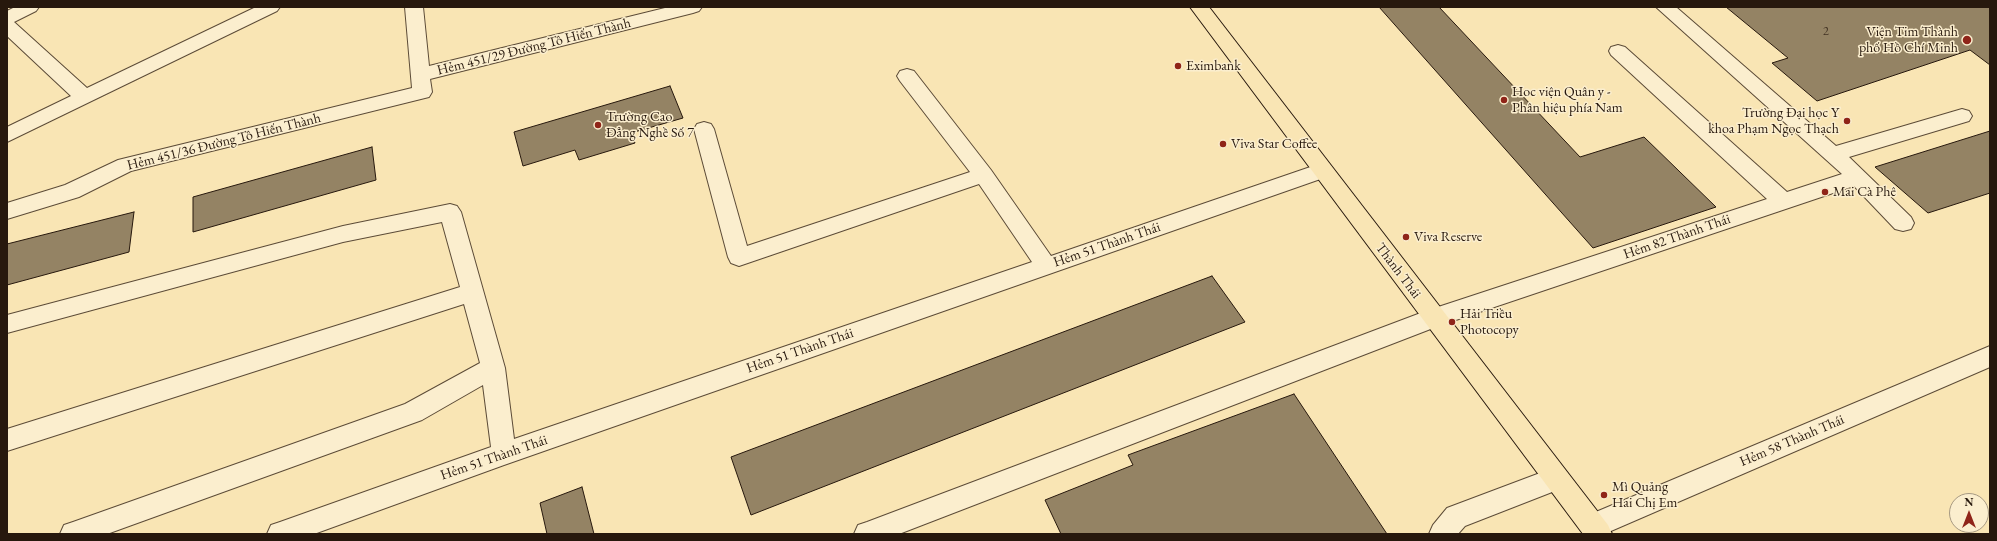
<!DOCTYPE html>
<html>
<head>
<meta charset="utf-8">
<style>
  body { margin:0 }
  #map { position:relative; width:1997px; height:541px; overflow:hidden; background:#f9e5b4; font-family:"EB Garamond",serif }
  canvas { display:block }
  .frame { position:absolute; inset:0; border:8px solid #27180d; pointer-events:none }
  .north { position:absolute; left:1949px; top:493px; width:40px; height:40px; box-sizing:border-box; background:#fbeece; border:1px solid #a69881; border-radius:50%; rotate:0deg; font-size:11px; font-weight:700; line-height:16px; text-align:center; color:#27180d }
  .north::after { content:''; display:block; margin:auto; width:14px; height:18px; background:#8f2418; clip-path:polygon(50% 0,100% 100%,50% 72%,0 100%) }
</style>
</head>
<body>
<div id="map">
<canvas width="1997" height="541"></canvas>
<div class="frame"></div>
<div class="north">N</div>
</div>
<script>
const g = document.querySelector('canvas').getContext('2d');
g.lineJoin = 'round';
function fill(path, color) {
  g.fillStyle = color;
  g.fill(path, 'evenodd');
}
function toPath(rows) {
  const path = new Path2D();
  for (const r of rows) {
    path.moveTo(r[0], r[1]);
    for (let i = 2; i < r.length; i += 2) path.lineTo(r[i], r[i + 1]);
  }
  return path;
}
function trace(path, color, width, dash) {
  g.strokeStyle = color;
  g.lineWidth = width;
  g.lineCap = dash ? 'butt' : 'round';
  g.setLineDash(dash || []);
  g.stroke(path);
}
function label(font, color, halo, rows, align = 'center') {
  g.font = font + ' "EB Garamond",serif';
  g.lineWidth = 3;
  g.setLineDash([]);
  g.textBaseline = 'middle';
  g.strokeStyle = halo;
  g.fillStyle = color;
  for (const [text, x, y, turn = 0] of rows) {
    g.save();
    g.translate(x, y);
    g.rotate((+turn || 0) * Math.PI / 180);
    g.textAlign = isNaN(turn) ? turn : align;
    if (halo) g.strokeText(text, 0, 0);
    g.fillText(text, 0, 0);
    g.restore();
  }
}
const building = toPath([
  [1379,7,1439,7,1580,157,1644,137,1716,207,1593,248,1379,7],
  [1726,7,1990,7,1990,65,1970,50,1817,101,1772,63,1788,58,1726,7],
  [670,86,683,118,631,133,635,143,579,160,575,150,523,166,514,132,670,86],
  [1990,131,1990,193,1928,213,1875,167,1990,131],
  [372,147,376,180,193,232,193,197,372,147],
  [134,212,129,252,7,285,7,244,134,212],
  [1212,276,1245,322,751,515,731,457,1212,276],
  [1294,394,1387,534,1061,534,1045,500,1133,465,1128,455,1294,394],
  [582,487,594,534,547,534,540,503,582,487]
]);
fill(building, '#948364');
trace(building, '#27180d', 1);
const minor = toPath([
  [15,7,39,7,36,11,14,22,87,88,256,7,280,7,277,11,7,142,7,127,71,96,7,36,7,11,15,7],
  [405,7,423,7,429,66,669,7,702,7,699,11,693,13,430,79,432,92,429,97,131,171,79,197,7,219,7,203,65,185,118,160,412,88,405,7],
  [1656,7,1676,7,1836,146,1962,109,1969,111,1972,116,1969,121,1849,157,1911,217,1914,223,1911,229,1903,231,1895,229,1854,186,1441,325,899,534,854,534,858,525,867,522,1426,311,1767,199,1611,55,1609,51,1611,47,1618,45,1625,47,1787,192,1842,174,1656,7],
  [907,69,914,71,991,170,1051,256,1322,163,1329,166,1332,171,1329,176,504,465,314,534,267,534,271,525,280,522,491,447,483,385,422,420,107,534,60,534,64,525,73,522,405,404,480,363,464,304,7,451,7,429,460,287,442,222,343,242,7,333,7,315,343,226,450,204,457,206,461,212,505,368,514,439,1032,262,979,184,739,266,731,263,728,257,694,129,697,124,704,122,711,124,714,129,747,246,970,172,900,81,897,76,900,71,907,69],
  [1990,346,1990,367,1604,534,1584,534,1580,526,1584,517,1990,346],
  [1556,467,1565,471,1569,479,1565,487,1465,526,1458,534,1429,534,1433,525,1447,508,1556,467]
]);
const major = toPath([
  [1190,7,1209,7,1608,525,1612,534,1583,534,1190,7]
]);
trace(minor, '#5c4b37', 2);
trace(major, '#27180d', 2);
fill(minor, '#fbeece');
fill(major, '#f9e5b4');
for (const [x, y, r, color] of [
  [1967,40,5,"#8f2418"],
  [1178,66,4,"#8f2418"],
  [1504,100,4,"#8f2418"],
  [1847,121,4,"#8f2418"],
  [598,125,4,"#8f2418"],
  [1223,144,4,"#8f2418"],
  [1825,192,4,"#8f2418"],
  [1406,237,4,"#8f2418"],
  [1452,322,4,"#8f2418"],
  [1604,495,4,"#8f2418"]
]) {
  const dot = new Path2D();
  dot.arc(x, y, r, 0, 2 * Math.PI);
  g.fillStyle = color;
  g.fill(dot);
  trace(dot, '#fbeece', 1.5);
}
label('12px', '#423323', null, [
  ["2",1826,32]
]);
label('14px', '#27180d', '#fbeece', [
  ["Viện Tim Thành",1958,32,"right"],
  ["phố Hồ Chí Minh",1958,48,"right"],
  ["Eximbank",1186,66],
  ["Hoc viện Quân y -",1512,92],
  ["Phân hiệu phía Nam",1512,108],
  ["Trường Đại học Y",1839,113,"right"],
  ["khoa Phạm Ngọc Thạch",1839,129,"right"],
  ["Trường Cao",606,117],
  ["Đẳng Nghề Số 7",606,133],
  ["Viva Star Coffee",1231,144],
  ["Mai Cà Phê",1833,192],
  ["Viva Reserve",1414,237],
  ["Hải Triều",1460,314],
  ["Photocopy",1460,330],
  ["Mì Quảng",1612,487],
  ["Hai Chị Em",1612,503]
], 'left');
label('14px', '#27180d', '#fbeece', [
  ["Hẻm 451/29 Đường Tô Hiến Thành",534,47,-14],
  ["Hẻm 451/36 Đường Tô Hiến Thành",224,142,-14],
  ["Hẻm 82 Thành Thái",1677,237,-19],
  ["Hẻm 51 Thành Thái",1107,245,-19],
  ["Thành Thái",1398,271,53],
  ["Hẻm 51 Thành Thái",800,351,-19],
  ["Hẻm 58 Thành Thái",1792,441,-23],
  ["Hẻm 51 Thành Thái",494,458,-19]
]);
</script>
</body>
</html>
